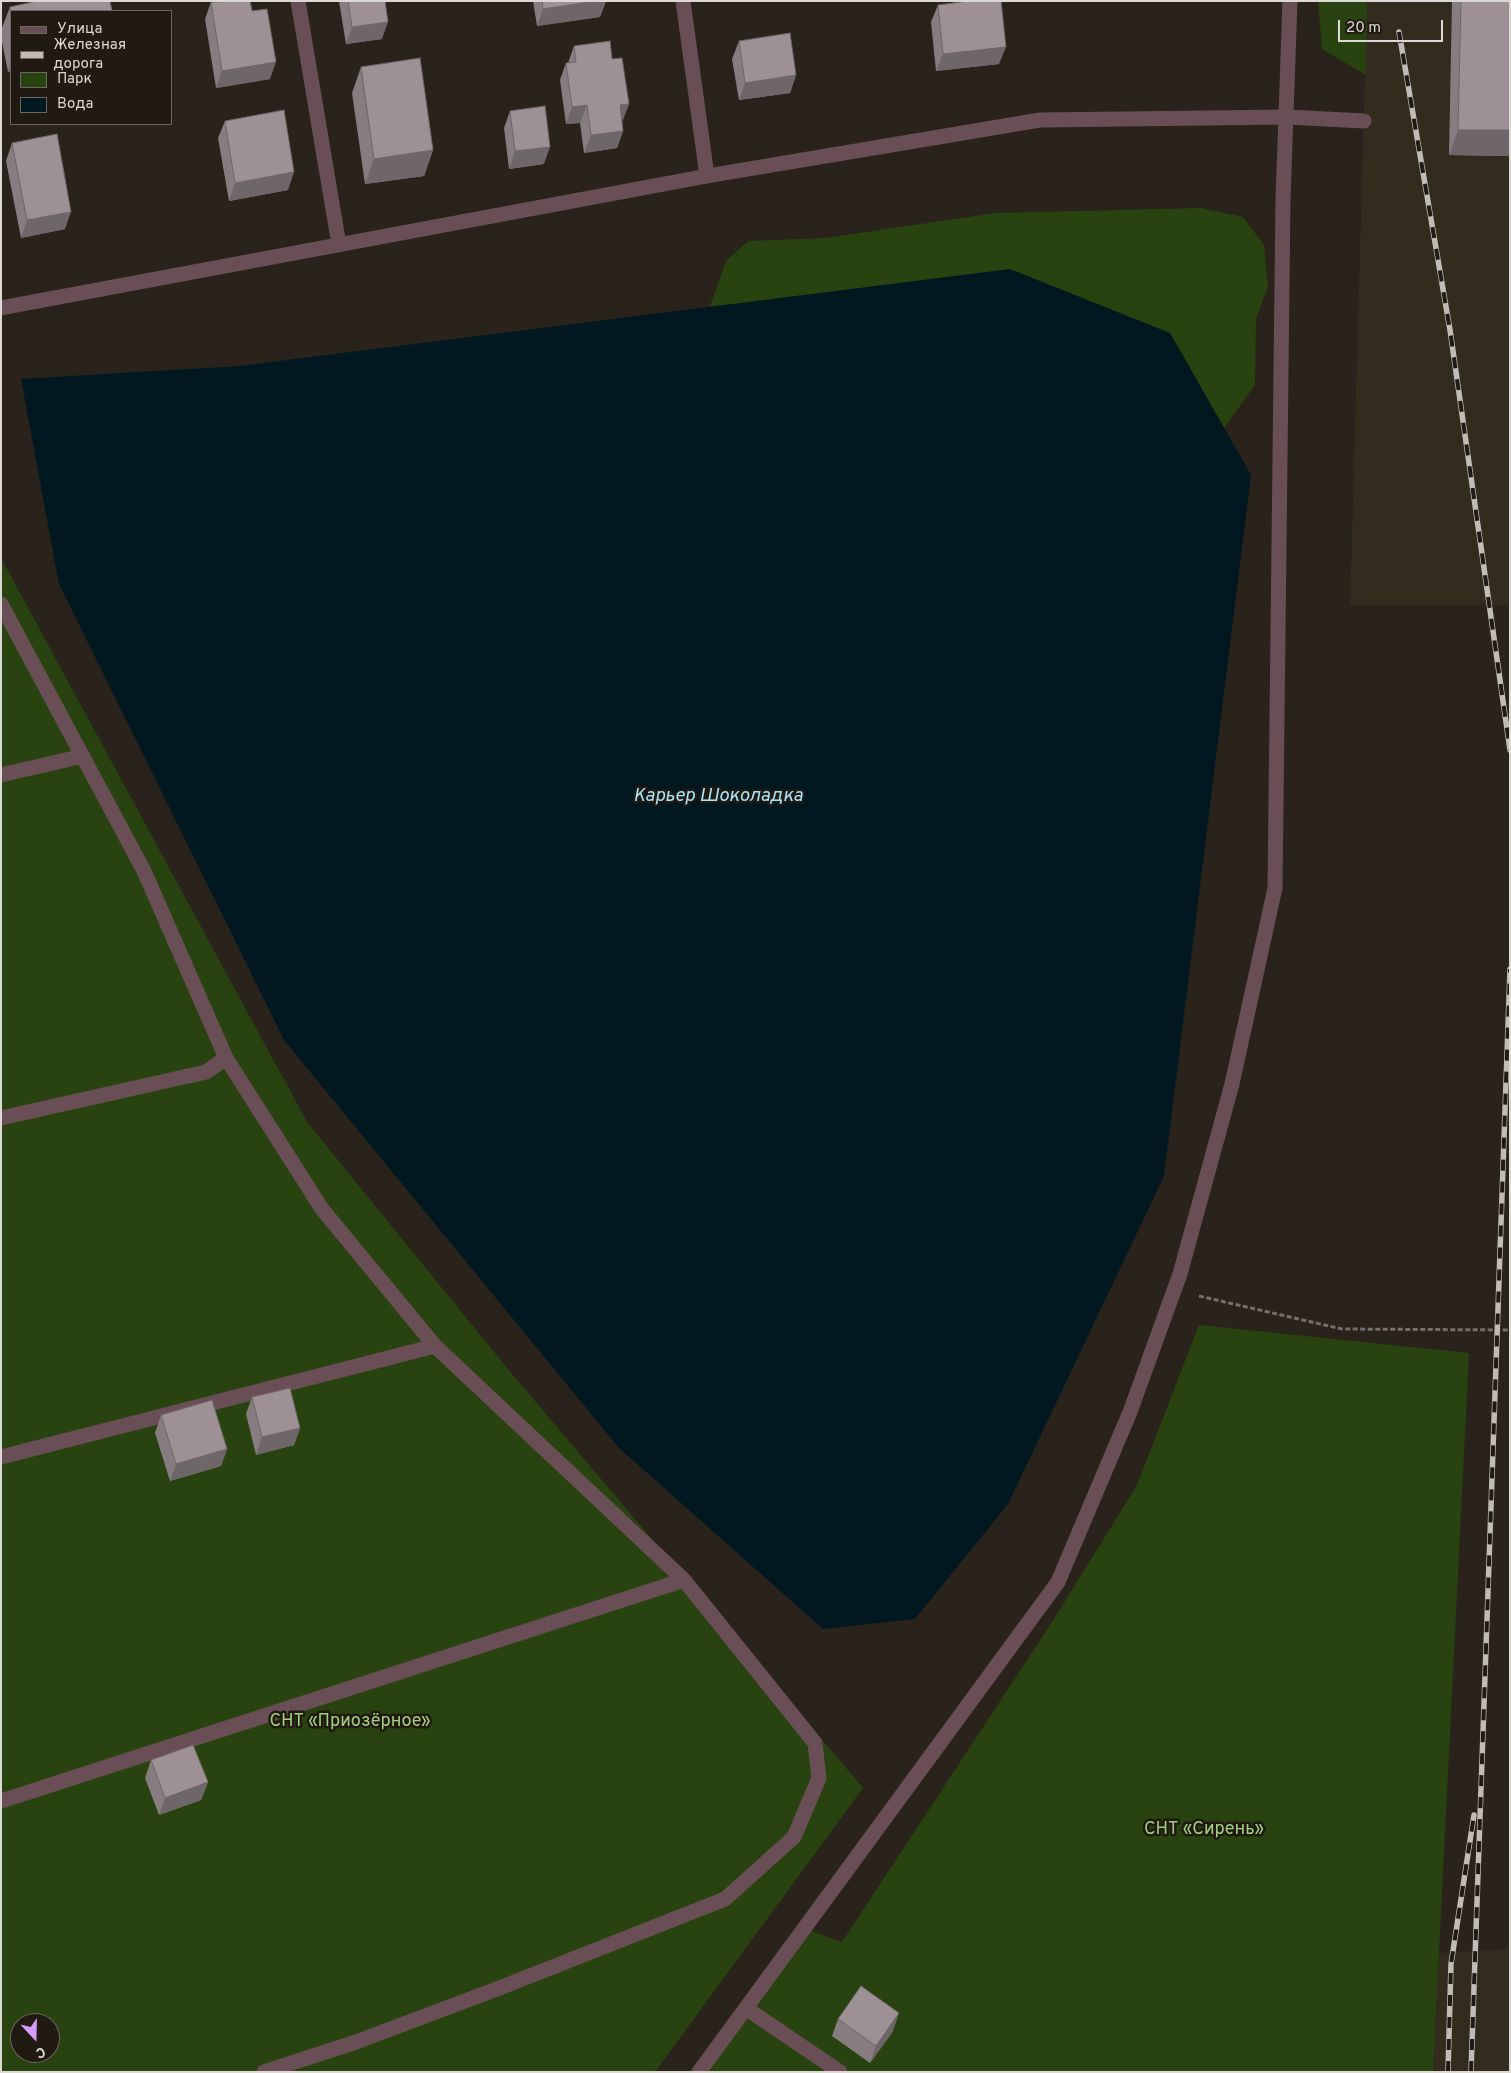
<!DOCTYPE html>
<html>
<head>
<meta charset="utf-8">
<style>
  body { margin:0 }
  #map { position:relative; width:1511px; height:2073px; overflow:hidden; background:#29231c; font-family:Overpass,sans-serif }
  canvas { display:block }
  .frame { position:absolute; inset:0; border:2px solid #dcd8d3; pointer-events:none }
  .legend { position:absolute; left:10px; top:10px; width:162px; height:115px; box-sizing:border-box; background:#201a12; border:1px solid #6b665f; margin:0; padding:6px 9px; list-style:none; font-size:15px; color:#dcd8d3 }
  .legend li { display:flex; align-items:center; gap:10px; height:25px }
  .legend b { width:25px; border:1px solid #6b665f }
  .north { position:absolute; left:10px; top:2013px; width:50px; height:50px; box-sizing:border-box; background:#201a12; border:1px solid #6b665f; border-radius:50%; rotate:159deg; font-size:14px; font-weight:700; line-height:20px; text-align:center; color:#dcd8d3 }
  .north::after { content:''; display:block; margin:auto; width:18px; height:22px; background:#d49cfb; clip-path:polygon(50% 0,100% 100%,50% 72%,0 100%) }
  .scale { position:absolute; left:1338px; top:20px; width:105px; height:22px; box-sizing:border-box; border:2px solid #dcd8d3; border-top:0; padding-left:6px; font-size:15px; line-height:18px; white-space:nowrap; color:#dcd8d3; -webkit-text-stroke:4px #201a12; paint-order:stroke }
</style>
</head>
<body>
<div id="map">
<canvas width="1511" height="2073"></canvas>
<div class="frame"></div>
<ul class="legend">
<li><b style="height:6px;background:#6a4e56"></b>Улица</li>
<li><b style="height:6px;background:#c0bcb6"></b>Железная дорога</li>
<li><b style="height:14px;background:#284310"></b>Парк</li>
<li><b style="height:14px;background:#011820"></b>Вода</li>
</ul>
<div class="north">С</div>
<div class="scale">20 m</div>
</div>
<script>
const g = document.querySelector('canvas').getContext('2d');
g.lineJoin = 'round';
function fill(path, color) {
  g.fillStyle = color;
  g.fill(path, 'evenodd');
}
function toPath(rows) {
  const path = new Path2D();
  for (const r of rows) {
    path.moveTo(r[0], r[1]);
    for (let i = 2; i < r.length; i += 2) path.lineTo(r[i], r[i + 1]);
  }
  return path;
}
function trace(path, color, width, dash) {
  g.strokeStyle = color;
  g.lineWidth = width;
  g.lineCap = dash ? 'butt' : 'round';
  g.setLineDash(dash || []);
  g.stroke(path);
}
function label(font, color, halo, rows, align = 'center') {
  g.font = font + ' Overpass,sans-serif';
  g.lineWidth = 5;
  g.setLineDash([]);
  g.textBaseline = 'middle';
  g.strokeStyle = halo;
  g.fillStyle = color;
  for (const [text, x, y, turn = 0] of rows) {
    g.save();
    g.translate(x, y);
    g.rotate((+turn || 0) * Math.PI / 180);
    g.textAlign = isNaN(turn) ? turn : align;
    if (halo) g.strokeText(text, 0, 0);
    g.fillText(text, 0, 0);
    g.restore();
  }
}
fill(toPath([
  [1367,1,1510,1,1509,605,1350,605],
  [1510,1949,1510,2072,1433,2072,1439,1953]
]), '#342b1f');
fill(toPath([
  [1318,1,1367,1,1366,75,1322,49],
  [1201,208,1243,217,1264,245,1268,287,1256,318,1255,385,1224,428,1170,333,710,306,726,261,748,241,825,238,996,213],
  [1,558,307,1122,507,1368,863,1788,655,2072,1,2072],
  [20,2023,50,2023,50,2053,20,2053],
  [1199,1325,1469,1353,1433,2072,691,2072,805,1929,842,1942,1054,1619,1137,1485]
]), '#284310');
fill(toPath([
  [1010,269,1170,333,1251,475,1164,1176,1008,1504,915,1619,823,1629,619,1448,284,1040,59,584,21,379,240,366]
]), '#011820');
trace(toPath([
  [1199,1296,1342,1329,1510,1330]
]), '#746f69', 3, [5, 2.5]);
trace(toPath([
  [298,1,339,245],
  [1,308,707,176,1040,120,1287,117,1364,121],
  [1,604,144,871,226,1058,322,1209,435,1346,684,1580,815,1743,819,1778,794,1837,725,1899,502,1987,356,2042,264,2072],
  [1,775,83,756],
  [1,1118,206,1072,226,1058],
  [1,1457,435,1346],
  [1,1801,684,1580]
]), '#6a4e56', 15);
trace(toPath([
  [683,1,707,176],
  [747,2009,840,2072],
  [699,2072,1058,1582,1130,1412,1180,1274,1232,1084,1275,888,1283,199,1290,1]
]), '#6a4e56', 15);
const rail = toPath([
  [1399,32,1450,330,1510,750],
  [1448,2072,1451,1964,1474,1815],
  [1471,2072,1510,969]
]);
trace(rail, '#c0bcb6', 5.5);
trace(rail, '#201a12', 4, [11]);
fill(toPath([
  [339,1,385,1,382,39,346,44],
  [533,1,606,1,600,17,537,26],
  [1452,1,1510,1,1510,151,1508,156,1449,155],
  [211,2,252,11,270,79,216,88,205,19],
  [938,5,999,64,936,71,931,22],
  [10,7,11,11,11,71,8,72,1,37,1,30],
  [739,41,796,75,790,93,739,100,732,59],
  [574,46,612,59,629,104,622,122,623,131,617,148,584,153,580,123,566,124,560,80,566,63,568,63],
  [361,67,433,150,424,176,365,184,352,93],
  [510,111,544,164,509,169,504,128],
  [225,121,288,190,229,201,218,138],
  [12,143,65,229,21,238,6,161],
  [252,1397,300,1428,294,1445,256,1455,246,1414],
  [161,1415,227,1449,221,1466,170,1481,155,1433],
  [151,1760,208,1782,201,1800,159,1815,145,1778],
  [838,2019,893,2031,870,2063,832,2036]
]), '#877d81');
fill(toPath([
  [595,1,606,1,600,17,537,26,543,9],
  [388,22,382,39,346,44,352,27],
  [1006,47,999,64,936,71,943,54],
  [276,62,270,79,216,88,222,71],
  [11,64,11,71,8,72],
  [796,75,790,93,739,100,745,83],
  [629,104,622,121,613,122,620,105],
  [587,105,580,123,566,124,572,107],
  [1458,130,1510,130,1510,151,1508,156,1449,155],
  [623,131,617,148,584,153,591,135],
  [550,147,544,164,509,169,515,151],
  [433,150,424,176,365,184,374,159],
  [294,172,288,190,229,201,235,183],
  [71,212,65,229,21,238,27,220],
  [300,1428,294,1445,256,1455,262,1437],
  [227,1449,221,1466,170,1481,176,1464],
  [208,1782,201,1800,159,1815,165,1798],
  [899,2013,893,2031,870,2063,876,2046]
]), '#6e6669');
const building = toPath([
  [37,1,110,1,112,11,11,11,11,15,10,7,37,1],
  [250,1,252,11,267,9,276,62,222,71,211,2,250,1],
  [348,1,385,1,388,22,352,27,348,1],
  [542,1,595,1,543,9,542,1],
  [969,1,1001,1,1006,47,943,54,938,5,969,1],
  [1461,1,1510,1,1510,130,1458,130,1461,1],
  [790,33,796,75,745,83,739,41,790,33],
  [610,41,612,59,622,58,629,104,620,105,623,131,591,135,587,105,572,107,566,63,576,62,574,46,610,41],
  [420,58,433,150,374,159,361,67,420,58],
  [545,106,550,147,515,151,510,111,545,106],
  [284,110,294,172,235,183,225,121,284,110],
  [57,134,71,212,27,220,12,143,57,134],
  [290,1388,300,1428,262,1437,252,1397,290,1388],
  [212,1400,227,1449,176,1464,161,1415,212,1400],
  [193,1745,208,1782,165,1798,151,1760,193,1745],
  [861,1986,899,2013,876,2046,838,2019,861,1986]
]);
fill(building, '#9d9196');
trace(building, '#6e6669', 1);
label('18px', '#a1cf81', '#201a12', [
  ["СНТ «Приозёрное»",350,1722],
  ["СНТ «Сирень»",1204,1830]
]);
label('italic 19px', '#a8e5fc', '#201a12', [
  ["Карьер Шоколадка",718,797]
]);
</script>
</body>
</html>
